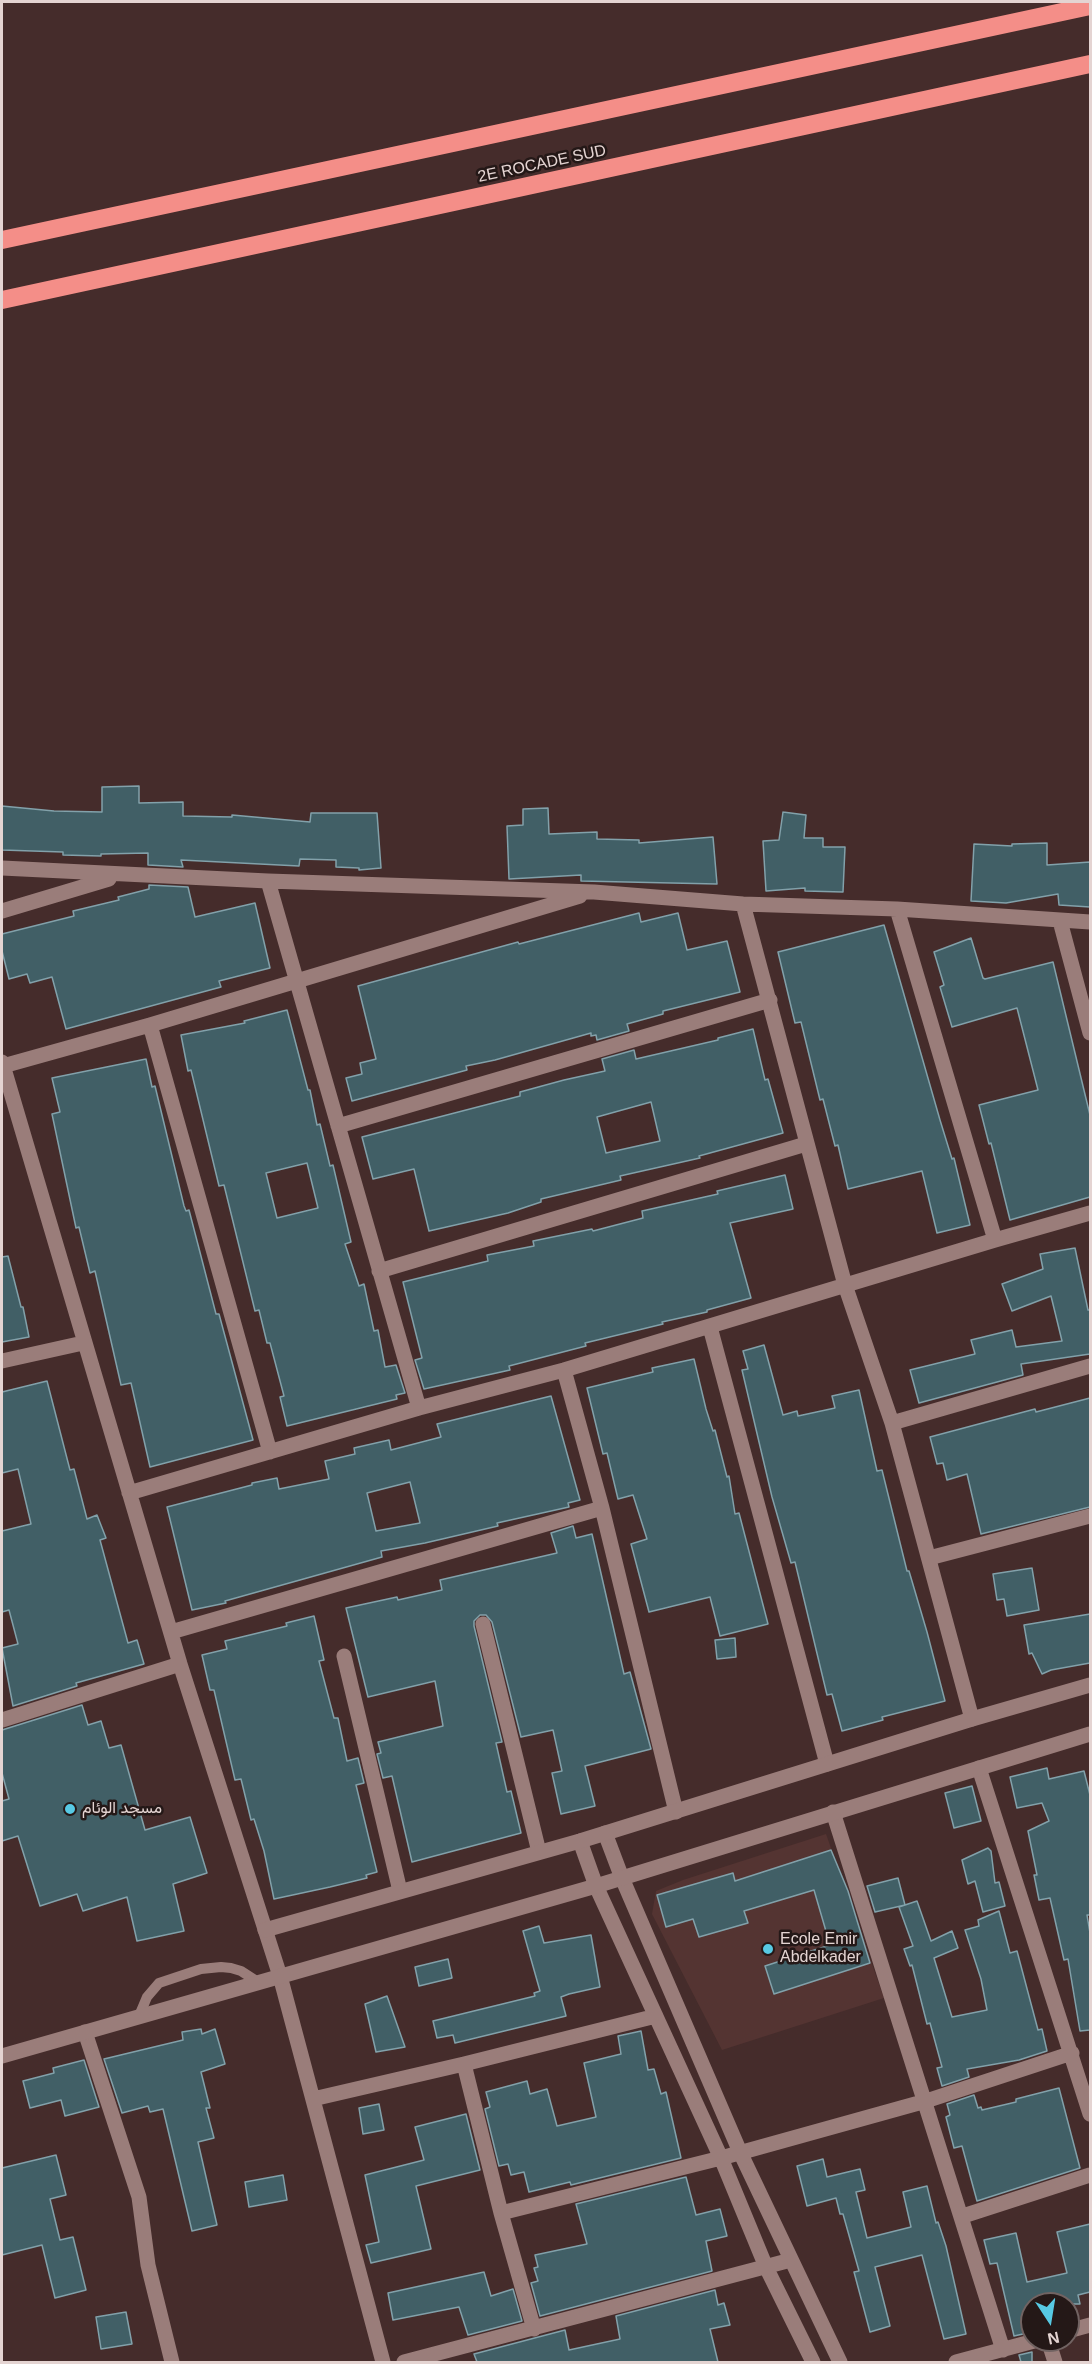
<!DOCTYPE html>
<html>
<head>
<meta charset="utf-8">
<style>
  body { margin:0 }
  #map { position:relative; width:1092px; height:2364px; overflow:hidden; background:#452c2b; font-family:Helvetica,sans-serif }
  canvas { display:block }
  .frame { position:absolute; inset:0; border:3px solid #e4d4d2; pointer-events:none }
  .north { position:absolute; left:1020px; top:2292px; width:60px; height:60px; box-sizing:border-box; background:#241817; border:2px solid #716362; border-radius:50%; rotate:168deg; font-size:16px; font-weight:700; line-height:24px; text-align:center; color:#e4d4d2 }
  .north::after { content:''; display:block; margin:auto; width:21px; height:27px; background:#57c9e3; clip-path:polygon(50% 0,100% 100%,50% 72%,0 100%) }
</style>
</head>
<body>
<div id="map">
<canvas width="1092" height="2364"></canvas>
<div class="frame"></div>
<div class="north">N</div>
</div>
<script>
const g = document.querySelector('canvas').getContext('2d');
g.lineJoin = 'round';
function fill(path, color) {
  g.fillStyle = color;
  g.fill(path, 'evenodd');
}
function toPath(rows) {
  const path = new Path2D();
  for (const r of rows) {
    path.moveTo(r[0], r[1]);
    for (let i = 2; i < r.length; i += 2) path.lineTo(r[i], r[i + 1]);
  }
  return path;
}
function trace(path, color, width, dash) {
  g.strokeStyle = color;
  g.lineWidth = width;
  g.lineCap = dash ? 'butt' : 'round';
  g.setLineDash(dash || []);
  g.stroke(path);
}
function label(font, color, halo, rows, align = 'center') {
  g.font = font + ' Helvetica,Vazirmatn,sans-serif';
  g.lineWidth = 5;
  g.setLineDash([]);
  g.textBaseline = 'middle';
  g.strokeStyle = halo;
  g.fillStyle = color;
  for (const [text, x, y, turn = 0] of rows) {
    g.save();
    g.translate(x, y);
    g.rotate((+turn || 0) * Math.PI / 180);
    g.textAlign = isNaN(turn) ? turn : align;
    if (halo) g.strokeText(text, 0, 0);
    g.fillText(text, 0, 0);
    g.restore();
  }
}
fill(toPath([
  [826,1834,884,1998,722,2050,652,1914,656,1891,683,1880]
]), '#543432');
const building = toPath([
  [139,786,139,803,183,802,183,816,232,817,232,815,310,822,311,813,377,813,381,868,359,870,359,868,336,867,336,860,300,859,299,866,181,860,183,867,148,865,148,853,101,854,101,856,63,855,63,852,2,850,2,806,54,811,102,812,102,787,139,786],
  [548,808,549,834,597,832,597,839,639,840,639,843,713,837,717,884,581,881,581,875,509,879,507,826,523,825,523,809,548,808],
  [783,812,806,815,804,838,823,838,823,847,845,847,843,892,805,891,805,888,766,891,763,841,779,840,783,812],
  [1047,843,1047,865,1090,862,1090,907,1059,905,1058,894,1006,903,971,901,974,844,1012,846,1012,844,1047,843],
  [149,885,188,887,195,917,255,903,270,968,219,981,221,987,66,1029,52,977,30,983,27,974,9,979,2,951,2,934,74,916,73,911,119,900,118,897,149,889,149,885],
  [639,913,641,922,678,913,687,950,727,941,740,992,663,1011,663,1014,627,1024,629,1031,597,1040,596,1035,591,1036,591,1033,495,1060,466,1066,467,1070,352,1101,346,1078,362,1074,360,1063,376,1059,358,986,518,942,519,944,639,913],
  [884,925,940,1120,952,1159,954,1158,970,1225,937,1233,922,1171,848,1189,838,1145,835,1146,823,1099,820,1100,801,1022,795,1023,778,952,884,925],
  [971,938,983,978,985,979,1053,962,1090,1115,1090,1197,1010,1220,991,1143,989,1144,979,1105,1038,1090,1017,1008,952,1027,940,987,944,985,934,952,971,938],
  [287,1010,308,1090,310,1090,317,1125,320,1124,330,1166,333,1165,351,1242,345,1244,359,1286,364,1284,374,1331,378,1330,385,1367,396,1365,405,1393,396,1395,397,1399,287,1426,280,1397,284,1396,270,1343,267,1343,259,1310,255,1311,224,1185,219,1186,191,1070,188,1071,181,1035,245,1023,244,1021,287,1010],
  [307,1163,318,1208,277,1218,266,1173,307,1163],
  [753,1029,765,1080,768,1079,783,1133,699,1156,700,1158,620,1176,621,1180,541,1199,541,1202,508,1213,429,1231,414,1169,373,1179,362,1137,520,1096,520,1092,564,1080,605,1071,602,1059,634,1050,636,1059,718,1040,718,1038,753,1029],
  [651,1102,660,1141,606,1153,597,1117,651,1102],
  [146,1059,152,1087,155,1086,184,1206,186,1211,189,1210,216,1314,219,1314,253,1440,150,1467,131,1383,121,1385,95,1271,90,1273,79,1227,76,1228,52,1114,60,1112,52,1078,146,1059],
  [785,1175,793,1209,730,1223,751,1298,707,1310,707,1312,662,1322,663,1324,585,1343,586,1346,509,1366,510,1370,424,1389,415,1360,422,1358,403,1282,488,1261,487,1255,534,1246,533,1241,592,1229,593,1231,643,1218,642,1211,718,1194,717,1191,785,1175],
  [1075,1248,1088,1310,1090,1310,1090,1354,1021,1364,1023,1375,919,1403,910,1370,975,1354,971,1340,1012,1330,1016,1347,1062,1341,1051,1296,1012,1311,1002,1284,1043,1269,1040,1254,1075,1248],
  [8,1256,21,1307,23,1307,29,1337,2,1342,2,1257,8,1256],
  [764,1345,783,1415,797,1411,798,1416,835,1408,832,1396,859,1390,877,1471,882,1470,907,1571,909,1571,927,1632,945,1701,882,1717,883,1720,842,1731,832,1694,827,1695,795,1562,791,1563,772,1497,742,1370,748,1369,743,1351,764,1345],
  [694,1359,706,1409,713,1431,715,1430,727,1477,729,1476,735,1514,739,1513,768,1624,720,1636,710,1597,649,1612,631,1544,647,1539,633,1495,618,1499,607,1453,603,1454,587,1388,653,1372,652,1368,694,1359],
  [47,1381,70,1470,74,1469,87,1519,97,1515,106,1538,100,1540,128,1643,137,1640,144,1664,76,1683,77,1686,13,1706,2,1648,18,1644,9,1610,2,1612,2,1531,31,1524,18,1469,2,1473,2,1392,47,1381],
  [551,1396,580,1500,568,1503,569,1507,497,1523,498,1526,425,1543,381,1551,382,1557,225,1601,226,1603,192,1610,167,1507,252,1485,252,1483,277,1478,279,1489,329,1479,325,1461,355,1454,354,1448,389,1440,391,1450,441,1437,437,1424,551,1396],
  [410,1482,420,1523,376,1531,367,1493,410,1482],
  [1090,1398,1090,1507,981,1534,967,1474,947,1480,943,1463,937,1464,930,1437,1035,1409,1036,1412,1090,1398],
  [573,1526,576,1538,592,1534,624,1674,630,1672,651,1749,585,1766,595,1806,561,1814,552,1773,562,1771,553,1730,521,1737,492,1622,486,1615,480,1615,474,1621,474,1626,502,1742,496,1743,507,1792,511,1791,521,1833,412,1862,392,1776,383,1778,377,1754,381,1753,378,1742,443,1726,435,1681,368,1697,346,1608,397,1597,398,1600,442,1590,440,1580,557,1553,551,1533,573,1526],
  [1032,1568,1039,1610,1007,1616,1004,1599,997,1600,993,1574,1032,1568],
  [1090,1614,1090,1663,1051,1670,1042,1674,1032,1653,1029,1654,1024,1625,1090,1614],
  [314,1616,324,1660,319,1661,334,1718,338,1718,347,1761,358,1758,364,1783,356,1785,377,1872,366,1875,367,1878,330,1887,274,1899,264,1851,254,1819,251,1820,241,1779,235,1780,214,1690,210,1690,202,1655,227,1649,225,1641,287,1626,286,1623,314,1616],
  [735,1638,736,1657,717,1659,715,1640,735,1638],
  [82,1705,88,1725,101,1721,109,1748,121,1745,145,1830,190,1817,207,1873,173,1884,184,1931,137,1941,127,1897,83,1911,77,1894,40,1906,18,1836,2,1841,2,1801,9,1799,2,1773,2,1730,82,1705],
  [1047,1768,1049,1779,1084,1771,1090,1795,1090,1915,1087,1915,1090,1933,1090,2030,1080,2031,1068,1959,1064,1960,1050,1898,1039,1900,1034,1875,1037,1875,1028,1831,1049,1821,1042,1803,1017,1808,1010,1777,1047,1768],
  [972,1786,981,1821,954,1828,945,1793,972,1786],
  [988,1848,991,1851,995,1883,999,1882,1005,1906,983,1912,975,1881,968,1884,962,1860,988,1848],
  [831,1850,848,1891,870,1963,774,1994,765,1966,830,1945,814,1890,744,1911,748,1923,699,1937,693,1919,666,1927,657,1895,733,1873,735,1881,831,1850],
  [898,1878,905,1905,875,1912,867,1886,898,1878],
  [917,1901,931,1941,952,1931,958,1948,934,1958,952,2017,987,2010,981,1979,965,1930,979,1926,978,1920,999,1911,1010,1953,1017,1951,1038,2030,1042,2029,1047,2051,1019,2060,967,2069,969,2077,942,2086,937,2068,942,2067,930,2023,927,2024,912,1965,910,1966,904,1949,913,1946,899,1907,917,1901],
  [539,1926,544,1943,591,1935,600,1987,569,1994,561,1997,566,2016,455,2043,453,2035,437,2038,433,2021,535,1996,534,1993,540,1991,523,1931,539,1926],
  [448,1959,452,1978,419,1986,415,1967,448,1959],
  [387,1996,405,2047,376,2052,365,2004,387,1996],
  [201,2029,202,2034,215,2029,225,2064,201,2072,210,2108,206,2108,214,2138,198,2142,217,2225,192,2231,163,2109,150,2112,148,2106,122,2113,104,2059,183,2040,182,2032,201,2029],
  [641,2031,648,2070,654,2069,661,2094,666,2092,681,2158,571,2185,570,2182,529,2192,524,2172,511,2175,508,2164,499,2166,485,2109,490,2107,486,2092,527,2081,530,2094,547,2089,557,2126,596,2117,584,2063,621,2054,618,2036,641,2031],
  [84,2060,99,2107,65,2116,61,2100,30,2108,23,2081,54,2073,53,2068,84,2060],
  [1059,2088,1080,2168,977,2201,962,2146,954,2148,946,2117,950,2115,947,2104,974,2095,978,2108,981,2107,982,2110,1016,2102,1016,2099,1059,2088],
  [379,2104,384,2130,363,2134,359,2108,379,2104],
  [466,2114,480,2170,416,2186,431,2249,371,2263,366,2245,379,2242,365,2175,424,2160,415,2127,466,2114],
  [56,2155,66,2195,50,2199,60,2240,73,2237,86,2290,55,2298,42,2245,2,2255,2,2168,56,2155],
  [823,2159,827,2177,860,2169,865,2190,856,2192,867,2238,911,2227,903,2192,927,2186,936,2223,938,2222,946,2246,966,2334,944,2339,922,2255,875,2267,890,2326,870,2332,854,2272,859,2271,843,2214,840,2214,836,2198,807,2206,797,2166,823,2159],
  [283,2175,287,2200,249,2207,245,2182,283,2175],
  [686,2177,696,2215,720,2209,727,2236,706,2241,712,2271,540,2316,531,2283,538,2281,534,2268,538,2267,535,2255,587,2244,576,2204,686,2177],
  [1090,2224,1090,2292,1078,2295,1080,2304,1032,2304,1032,2332,1014,2336,997,2263,990,2264,984,2240,1016,2233,1027,2282,1067,2273,1057,2232,1090,2224],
  [484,2272,491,2296,513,2289,522,2321,468,2335,459,2307,393,2320,388,2293,484,2272],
  [715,2290,718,2305,724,2303,730,2325,710,2329,718,2362,477,2362,474,2354,565,2330,569,2350,620,2339,616,2316,715,2290],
  [126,2312,132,2344,101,2349,96,2317,126,2312],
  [1032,2352,1032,2362,1021,2362,1019,2355,1032,2352]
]);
fill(building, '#415f66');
trace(building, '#82a1aa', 1.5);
trace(toPath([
  [139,2016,147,1997,159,1983,201,1969,221,1967,231,1968,241,1971,258,1982]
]), '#9a7d7a', 10);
trace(toPath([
  [2,868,268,881,594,892,743,904,897,909,1090,922],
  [268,881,419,1408],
  [743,904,845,1285,892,1423,972,1719],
  [897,909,995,1240],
  [2,911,109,879],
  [1060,921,1090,1033],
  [150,1025,270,1452],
  [2,1062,180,1664,280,1976,383,2362],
  [3,1066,150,1025,580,896],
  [338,1126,770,1000],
  [379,1271,806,1144],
  [710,1327,827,1764],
  [2,1361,83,1343],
  [564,1370,602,1508,676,1812],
  [892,1423,1090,1366],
  [129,1493,419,1408,564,1370,995,1240,1090,1213],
  [929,1558,1090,1516],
  [483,1624,539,1852],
  [171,1632,602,1508],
  [344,1656,400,1891],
  [2,1720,180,1664],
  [979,1768,1090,2114],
  [833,1812,1003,2350],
  [605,1833,622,1878,740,2152,840,2362],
  [580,1841,596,1886,721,2158,766,2267,813,2362],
  [85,2032,139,2197,148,2265,172,2362],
  [464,2064,501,2213,534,2329],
  [313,2099,464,2064,656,2016],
  [501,2213,721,2158,926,2101,1072,2053],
  [963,2216,1090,2175],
  [1068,2331,1090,2325],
  [1048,2340,1055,2362],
  [404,2362,791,2260],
  [956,2362,1038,2340]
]), '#9a7d7a', 15);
trace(toPath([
  [265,1930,580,1841,972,1719,1090,1685],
  [2,2056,596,1886,1090,1734]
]), '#9a7d7a', 15);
trace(toPath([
  [2,240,1090,6],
  [2,300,1090,64]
]), '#f48e88', 18);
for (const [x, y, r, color] of [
  [70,1809,6,"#57c9e3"],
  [768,1949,6,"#57c9e3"]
]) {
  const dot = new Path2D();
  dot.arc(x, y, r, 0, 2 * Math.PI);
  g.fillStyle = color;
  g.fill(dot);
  trace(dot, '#241817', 2);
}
label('16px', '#e4d4d2', '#241817', [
  ["2E ROCADE SUD",542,164,-12]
]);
label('16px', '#e4d4d2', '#241817', [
  ["مسجد الوئام",82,1809],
  ["Ecole Emir",780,1940],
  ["Abdelkader",780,1958]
], 'left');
</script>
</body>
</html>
